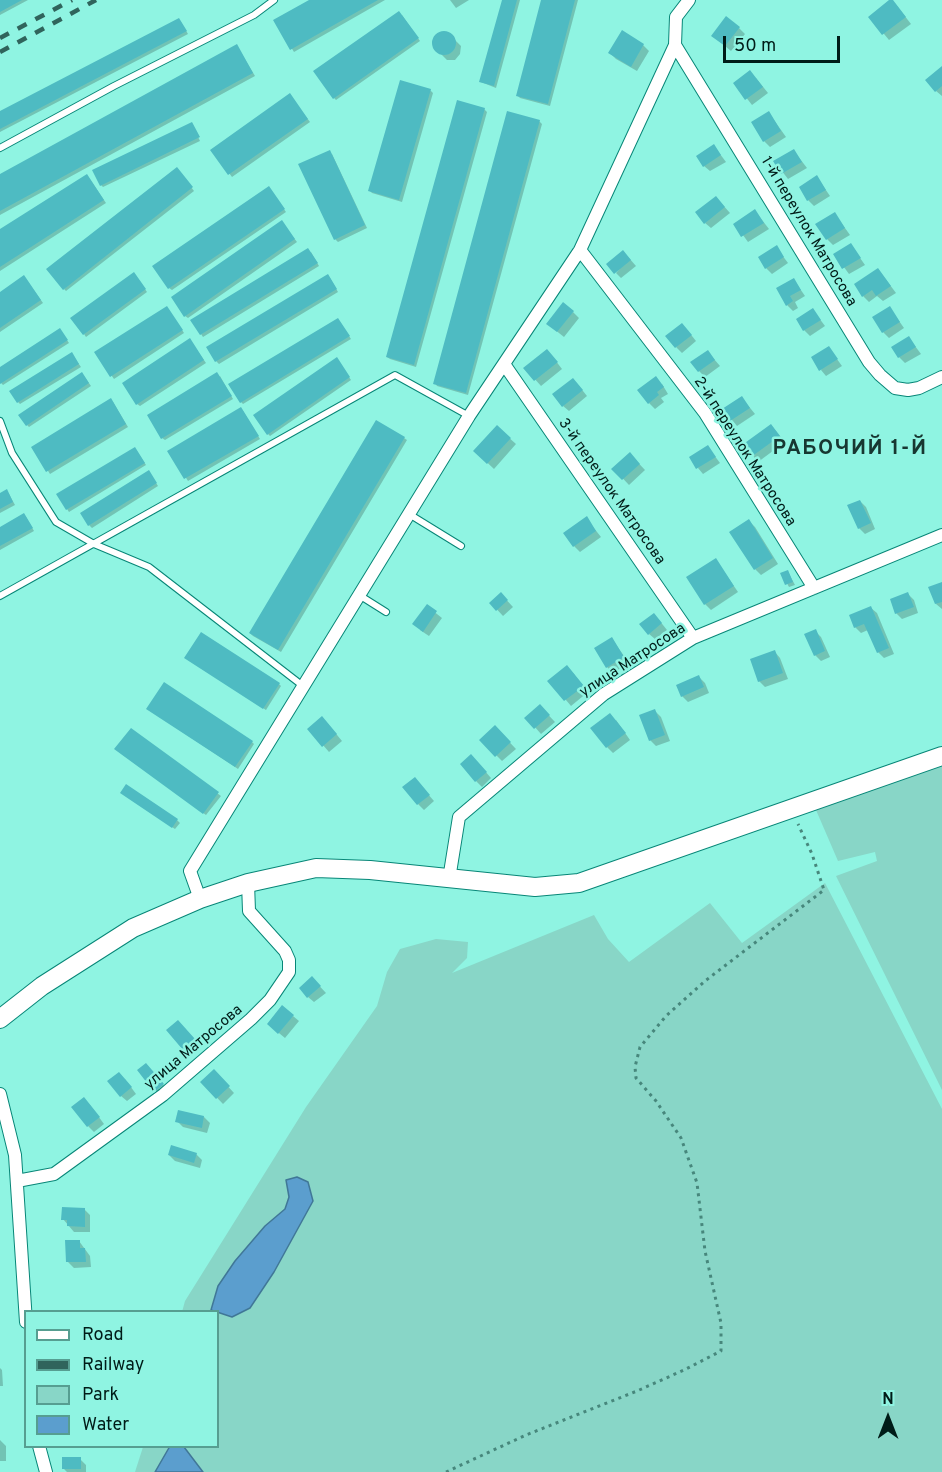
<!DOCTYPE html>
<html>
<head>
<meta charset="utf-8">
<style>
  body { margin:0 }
  #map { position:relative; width:942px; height:1472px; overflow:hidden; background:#8ff4e2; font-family:Overpass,sans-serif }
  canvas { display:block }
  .legend { position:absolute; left:24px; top:1310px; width:195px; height:138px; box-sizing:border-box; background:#8ff4e2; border:2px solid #569e91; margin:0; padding:8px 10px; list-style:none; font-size:18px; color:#001c18 }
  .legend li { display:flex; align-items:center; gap:12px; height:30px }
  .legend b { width:30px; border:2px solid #569e91 }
  .north { position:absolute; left:858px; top:1388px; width:60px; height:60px; -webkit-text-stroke:4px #8ff4e2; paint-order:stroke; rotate:0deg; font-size:16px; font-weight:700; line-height:24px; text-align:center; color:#001c18 }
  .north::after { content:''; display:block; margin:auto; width:21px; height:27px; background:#001c18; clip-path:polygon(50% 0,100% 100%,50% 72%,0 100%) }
  .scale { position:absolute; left:723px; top:36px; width:117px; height:27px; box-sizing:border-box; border:3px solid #001c18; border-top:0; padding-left:8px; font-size:18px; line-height:21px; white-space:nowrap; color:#001c18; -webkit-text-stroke:4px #8ff4e2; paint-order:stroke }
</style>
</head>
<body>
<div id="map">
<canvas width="942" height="1472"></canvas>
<ul class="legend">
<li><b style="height:8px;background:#fff"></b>Road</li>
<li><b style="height:8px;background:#30645c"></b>Railway</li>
<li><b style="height:16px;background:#88d6c7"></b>Park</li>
<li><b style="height:16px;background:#5b9ece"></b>Water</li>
</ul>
<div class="north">N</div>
<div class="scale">50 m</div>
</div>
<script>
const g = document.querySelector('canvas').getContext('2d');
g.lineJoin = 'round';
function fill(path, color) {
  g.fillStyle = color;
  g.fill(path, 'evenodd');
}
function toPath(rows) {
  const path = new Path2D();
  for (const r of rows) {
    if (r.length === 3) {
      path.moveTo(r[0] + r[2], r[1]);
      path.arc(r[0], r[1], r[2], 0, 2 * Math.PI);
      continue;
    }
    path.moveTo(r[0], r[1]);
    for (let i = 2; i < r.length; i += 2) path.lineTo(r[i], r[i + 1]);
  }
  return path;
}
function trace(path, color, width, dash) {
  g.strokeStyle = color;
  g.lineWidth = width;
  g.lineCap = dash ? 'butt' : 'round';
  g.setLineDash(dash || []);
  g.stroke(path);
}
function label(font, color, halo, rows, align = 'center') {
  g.font = font + ' Overpass,sans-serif';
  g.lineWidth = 5;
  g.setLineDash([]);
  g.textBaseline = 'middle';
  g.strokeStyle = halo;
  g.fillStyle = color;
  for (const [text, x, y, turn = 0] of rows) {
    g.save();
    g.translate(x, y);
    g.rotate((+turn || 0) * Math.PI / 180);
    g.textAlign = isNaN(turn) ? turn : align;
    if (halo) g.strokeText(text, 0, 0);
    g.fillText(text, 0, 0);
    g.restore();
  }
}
fill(toPath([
  [942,766,942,1090,836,876,877,861,875,852,838,861,816,810],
  [825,883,942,1109,942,1472,203,1472,184,1447,218,1446,218,1312,232,1317,250,1308,274,1272,313,1201,286,1180,289,1197,285,1209,265,1226,235,1261,211,1310,216,1311,182,1312,185,1301,306,1107,377,1006,387,972,400,949,436,939,468,942,467,958,452,973,594,915,608,939,629,962,710,903,742,943],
  [143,1447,170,1447,155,1472,135,1472]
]), '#88d6c7');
const water = toPath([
  [297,1177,308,1182,313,1201,274,1272,250,1308,232,1317,211,1310,218,1286,235,1261,265,1226,285,1209,289,1197,286,1180,297,1177],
  [170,1446,184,1447,203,1472,155,1472,170,1446]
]);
fill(water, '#5b9ece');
trace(water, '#407797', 1.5);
fill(toPath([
  [0,0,28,0,0,15],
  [312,0,385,0,294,52,275,21],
  [450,0,469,0,456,8],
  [503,0,520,0,496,88,481,82],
  [543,0,578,0,550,106,520,98,518,96],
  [897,6,911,24,889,40,870,17],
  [402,15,420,41,336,100,334,98],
  [181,22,188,34,0,132,0,113],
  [739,28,745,34,731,51,719,41],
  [622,32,643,45,649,51,637,71,616,59,610,53],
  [440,33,448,33,461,46,460,54,455,60,447,60,435,48,434,39],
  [239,49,255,76,0,215,0,176],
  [942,68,942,96,936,91],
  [756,78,768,93,752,105,735,83],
  [430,90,433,93,402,202,372,193,370,191],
  [292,98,310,122,232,177,212,150],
  [484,109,487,112,416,367,390,359,387,357],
  [769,113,786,137,770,147,764,141],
  [539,121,542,124,468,395,437,386,435,383],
  [192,124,200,141,103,187,101,185],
  [714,146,726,162,710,171,704,166],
  [794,151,807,168,788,179,775,162],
  [332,154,367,228,338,242,335,239],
  [179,171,194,191,66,291,64,289],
  [817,177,830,196,814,206,808,200],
  [89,178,106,203,0,271,0,231],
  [271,191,286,212,172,290,169,288],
  [722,204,730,213,711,228,705,223],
  [755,211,769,229,748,242,735,224],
  [835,214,850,235,833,245,827,239],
  [284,225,297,242,188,318,185,316],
  [851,245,865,265,849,274,835,255],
  [776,247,788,263,772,274,766,268],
  [311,252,319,266,203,337,201,334],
  [629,258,636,266,621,278,616,273],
  [878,269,896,293,883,301,877,296,869,302,863,296],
  [136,276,147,292,86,337,84,334],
  [330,278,338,292,219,364,216,361],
  [26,279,43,303,0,332,0,293],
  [794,280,805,296,795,302,798,308,793,311,787,305],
  [890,308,904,328,889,338,883,332],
  [169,310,184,333,114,379,96,353],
  [813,310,825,326,810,336,804,330],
  [573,312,579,318,564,337,554,329],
  [340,322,351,339,243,404,241,402],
  [688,331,696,341,682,353,676,347],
  [62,333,69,343,3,385,1,383,0,368],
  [909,338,921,354,905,363,899,357],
  [192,343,206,363,140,406,137,404],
  [829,348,842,366,826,376,821,370],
  [708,352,720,366,705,377,699,371],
  [552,356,562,369,541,386,525,368],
  [74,357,81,367,20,404,18,402],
  [339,362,351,380,270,436,268,434],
  [84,376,91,386,29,427,27,425],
  [220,376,233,399,165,440,162,438],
  [662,384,668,394,661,398,664,402,655,409,649,403],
  [579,386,587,396,569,411,563,406],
  [742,398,755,414,737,426,724,410],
  [113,402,128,427,50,474,33,447],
  [243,411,260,439,188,481,169,451],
  [771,425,785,442,758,462,744,445],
  [497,427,516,444,494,469,475,451],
  [404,438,407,440,281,652,253,636,250,633],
  [708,447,720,463,703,474,698,468],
  [137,451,146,465,69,512,67,509],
  [630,454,645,470,629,485,614,469],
  [151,475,158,486,92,528,89,525],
  [9,494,15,505,0,513,0,495],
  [860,501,866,507,875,529,865,534,859,528],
  [26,517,34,531,0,550,0,528],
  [586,518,601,537,580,552,574,546],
  [749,521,755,527,778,564,761,575,755,569],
  [716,560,738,592,711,610,705,604],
  [788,572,795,585,789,587,782,574],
  [942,584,942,609,936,604],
  [501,594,513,607,503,616,491,603],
  [908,594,914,600,918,613,902,619,896,613],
  [427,606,442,618,429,636,420,630],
  [871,608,877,613,894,654,884,658,878,652,868,630,861,633,855,627],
  [659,620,667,630,655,639,649,634],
  [815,631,821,637,830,657,821,661,815,655],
  [612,639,629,663,613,673,607,667],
  [775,652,780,658,788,679,765,687,759,681],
  [189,660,279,684,281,686,266,710],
  [573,673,588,692,571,706,550,681],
  [699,677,705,683,709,693,688,702,682,696],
  [540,706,555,722,541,734,527,718],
  [151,711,252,742,254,744,238,769],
  [655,711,661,717,670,741,656,746,650,740],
  [616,720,630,740,613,753,607,747],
  [328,724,342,741,329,752,309,729],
  [495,727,516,749,502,761,481,740],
  [131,730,221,796,206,815,119,752],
  [477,762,491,778,482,787,476,781],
  [420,785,434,801,424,810,418,804],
  [124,795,177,820,180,823,175,829],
  [312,978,326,993,314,1002,308,997],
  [293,1016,299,1021,285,1038,274,1029],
  [183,1028,200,1046,190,1054,184,1049],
  [139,1071,152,1071,168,1091,161,1097],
  [214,1071,234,1093,223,1104,202,1082],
  [125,1079,136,1094,127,1101,121,1096],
  [90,1105,104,1124,94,1132,88,1126],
  [204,1117,210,1123,207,1133,183,1127,177,1121],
  [196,1154,202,1160,200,1168,175,1161,169,1155],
  [84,1209,90,1215,90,1232,74,1232,63,1219],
  [79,1241,90,1256,91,1267,74,1268,68,1262],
  [0,1368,2,1370,3,1386,0,1386],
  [0,1440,6,1446,6,1461,0,1461],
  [80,1459,86,1465,86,1472,67,1472,64,1469]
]), '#0003');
fill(toPath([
  [0,0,22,0,0,12],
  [309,0,378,0,290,50,273,20],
  [502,0,517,0,494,86,479,82],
  [541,0,575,0,548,104,516,96],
  [889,0,893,0,906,17,882,35,868,17],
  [399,11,419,38,333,99,313,71],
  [726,16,740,27,725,46,711,36],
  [179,18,187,31,0,129,0,111],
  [622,30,644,44,631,67,608,53],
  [444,43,12],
  [237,44,253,73,0,211,0,174],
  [942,66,942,86,935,92,925,80],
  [750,70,763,87,745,100,733,83],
  [400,80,431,89,399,200,368,191],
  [290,93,308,119,228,175,210,150],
  [457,100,485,108,414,365,386,357],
  [507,111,540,120,466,393,433,384],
  [769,111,781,131,763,142,751,122],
  [192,122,200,137,100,186,92,170],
  [714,144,721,155,703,167,696,156],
  [794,149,802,162,781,174,773,161],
  [330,150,365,225,334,240,298,164],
  [177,167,193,187,63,290,46,269],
  [87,174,104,200,0,267,0,229],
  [817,175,826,190,807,201,799,187],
  [269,186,285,209,168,289,152,266],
  [716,196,725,207,704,224,695,212],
  [755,209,764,223,741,237,733,224],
  [835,212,845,228,826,240,815,224],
  [282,220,295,239,184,317,171,297],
  [851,243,861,258,842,269,833,254],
  [777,245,784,257,765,269,758,257],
  [308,248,318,263,200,335,190,320],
  [623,250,631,260,614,274,606,264],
  [878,268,891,286,876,296,872,290,862,297,854,284],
  [134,272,146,289,83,335,70,318],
  [328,274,337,289,215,362,206,347],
  [24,275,41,300,0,328,0,292],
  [794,278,801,290,790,296,793,301,786,306,776,288],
  [563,302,574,311,557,332,546,324],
  [167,306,183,330,110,377,94,352],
  [890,306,900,322,882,333,872,317],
  [813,308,821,320,803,331,796,319],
  [338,318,350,336,240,403,228,384],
  [682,323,692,335,675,348,665,336],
  [60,328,68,340,0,384,0,367],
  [909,336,916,347,898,358,891,347],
  [190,338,204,360,136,405,122,383],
  [829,346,838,359,819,371,811,357],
  [547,349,558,362,534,381,523,368],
  [708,350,715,360,698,372,690,362],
  [72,352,79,364,17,403,9,391],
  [337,357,350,377,267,435,253,415],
  [82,372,89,383,26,426,18,415],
  [217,372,232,396,161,439,147,415],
  [656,376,664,387,657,392,659,395,648,404,637,390],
  [573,378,583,390,562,407,552,394],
  [742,396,750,408,730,421,722,409],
  [111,398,126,424,46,472,31,447],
  [241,407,259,436,184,479,167,451],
  [376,420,405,437,278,650,249,633],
  [771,424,780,436,751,457,742,445],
  [497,425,511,438,487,464,473,451],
  [708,445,716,457,696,469,689,457],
  [135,447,145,463,66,510,56,494],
  [630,452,640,464,622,480,611,469],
  [149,470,157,483,88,526,80,513],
  [7,489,13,502,0,509,0,493],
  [860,500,871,523,858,529,847,505],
  [24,513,33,528,0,546,0,527],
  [587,516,596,531,573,547,563,533],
  [749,519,773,558,754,570,729,532],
  [716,558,734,586,704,605,686,577],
  [788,570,793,582,785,585,780,573],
  [942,582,942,602,935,604,928,587],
  [501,592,508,600,496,611,489,603],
  [908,592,914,607,895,614,890,599],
  [427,604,437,611,423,632,412,624],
  [871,606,889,648,877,653,864,624,854,628,849,615],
  [654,613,662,623,648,635,639,624],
  [816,629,825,651,814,656,804,634],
  [201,632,280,683,263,709,184,658],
  [612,637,624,657,606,668,594,648],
  [775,650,783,673,758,682,750,659],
  [567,665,584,686,564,701,547,681],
  [699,675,704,687,681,697,676,685],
  [164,682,253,741,235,767,146,709],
  [540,704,550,715,534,729,524,718],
  [655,709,665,735,649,741,639,715],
  [610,713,626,733,606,748,590,728],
  [322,716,337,734,322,747,307,729],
  [495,725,511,742,495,757,479,740],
  [131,728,219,792,203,814,114,749],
  [471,754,487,772,475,782,460,764],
  [415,777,430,795,417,805,402,787],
  [126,784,178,819,172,828,120,793],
  [312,976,321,986,307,998,299,988],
  [282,1005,294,1015,278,1034,267,1024],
  [178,1020,195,1039,183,1050,166,1030],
  [146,1063,164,1084,154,1092,137,1070],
  [214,1069,230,1086,216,1099,200,1082],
  [119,1072,132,1087,120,1097,107,1081],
  [84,1097,100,1117,87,1127,71,1107],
  [178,1110,204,1116,202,1128,175,1122],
  [171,1145,197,1153,194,1163,168,1155],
  [62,1207,85,1208,85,1227,67,1226,67,1220,61,1220],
  [65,1240,80,1240,80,1248,85,1248,86,1262,66,1262],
  [62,1457,81,1457,81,1469,62,1469]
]), '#4ebbc2');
const service = toPath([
  [0,148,114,86,254,15,274,0],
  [0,421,12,453,56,522,94,544,149,567,303,686],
  [409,514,461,546],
  [359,595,386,612],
  [0,596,395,375,469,416]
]);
const minor = toPath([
  [675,45,869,362,880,375,895,388,908,390,919,388,942,377],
  [580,250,705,413,814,588],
  [504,364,693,638],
  [449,879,459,817,604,694,693,638,942,535],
  [200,899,190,871,469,416,580,250,675,45,676,17,689,0],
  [0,1094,15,1155,26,1322],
  [17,1181,54,1174,163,1095,251,1019,270,1000,289,972,289,960,285,951,249,911,248,883],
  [39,1446,46,1472]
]);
const secondary = toPath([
  [0,1019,42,986,133,928,200,899,248,883,316,868,370,870,535,887,579,883,942,756]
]);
trace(service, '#078677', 8);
trace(minor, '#078677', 14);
trace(secondary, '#078677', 20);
trace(toPath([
  [446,1472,526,1435,637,1391,684,1370,721,1351,721,1323,705,1251,697,1183,681,1138,656,1101,636,1078,635,1067,640,1047,666,1016,705,981,824,890,812,854,798,824]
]), '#47877c', 3, [3, 4.5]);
trace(service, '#fff', 6);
trace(minor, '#fff', 12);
trace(secondary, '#fff', 18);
trace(toPath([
  [0,38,72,0],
  [0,52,96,0]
]), '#30645c', 4.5, [10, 10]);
label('15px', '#001c18', '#8ff4e2', [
  ["1-й переулок Матросова",808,232,59],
  ["2-й переулок Матросова",744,452,57],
  ["3-й переулок Матросова",611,492,55],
  ["улица Матросова",633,661,-33],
  ["улица Матросова",194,1048,-40]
]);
g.letterSpacing = '1.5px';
label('bold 21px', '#173731', '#8ff4e2', [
  ["РАБОЧИЙ 1‑Й",850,450]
]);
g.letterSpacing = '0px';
</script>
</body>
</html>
